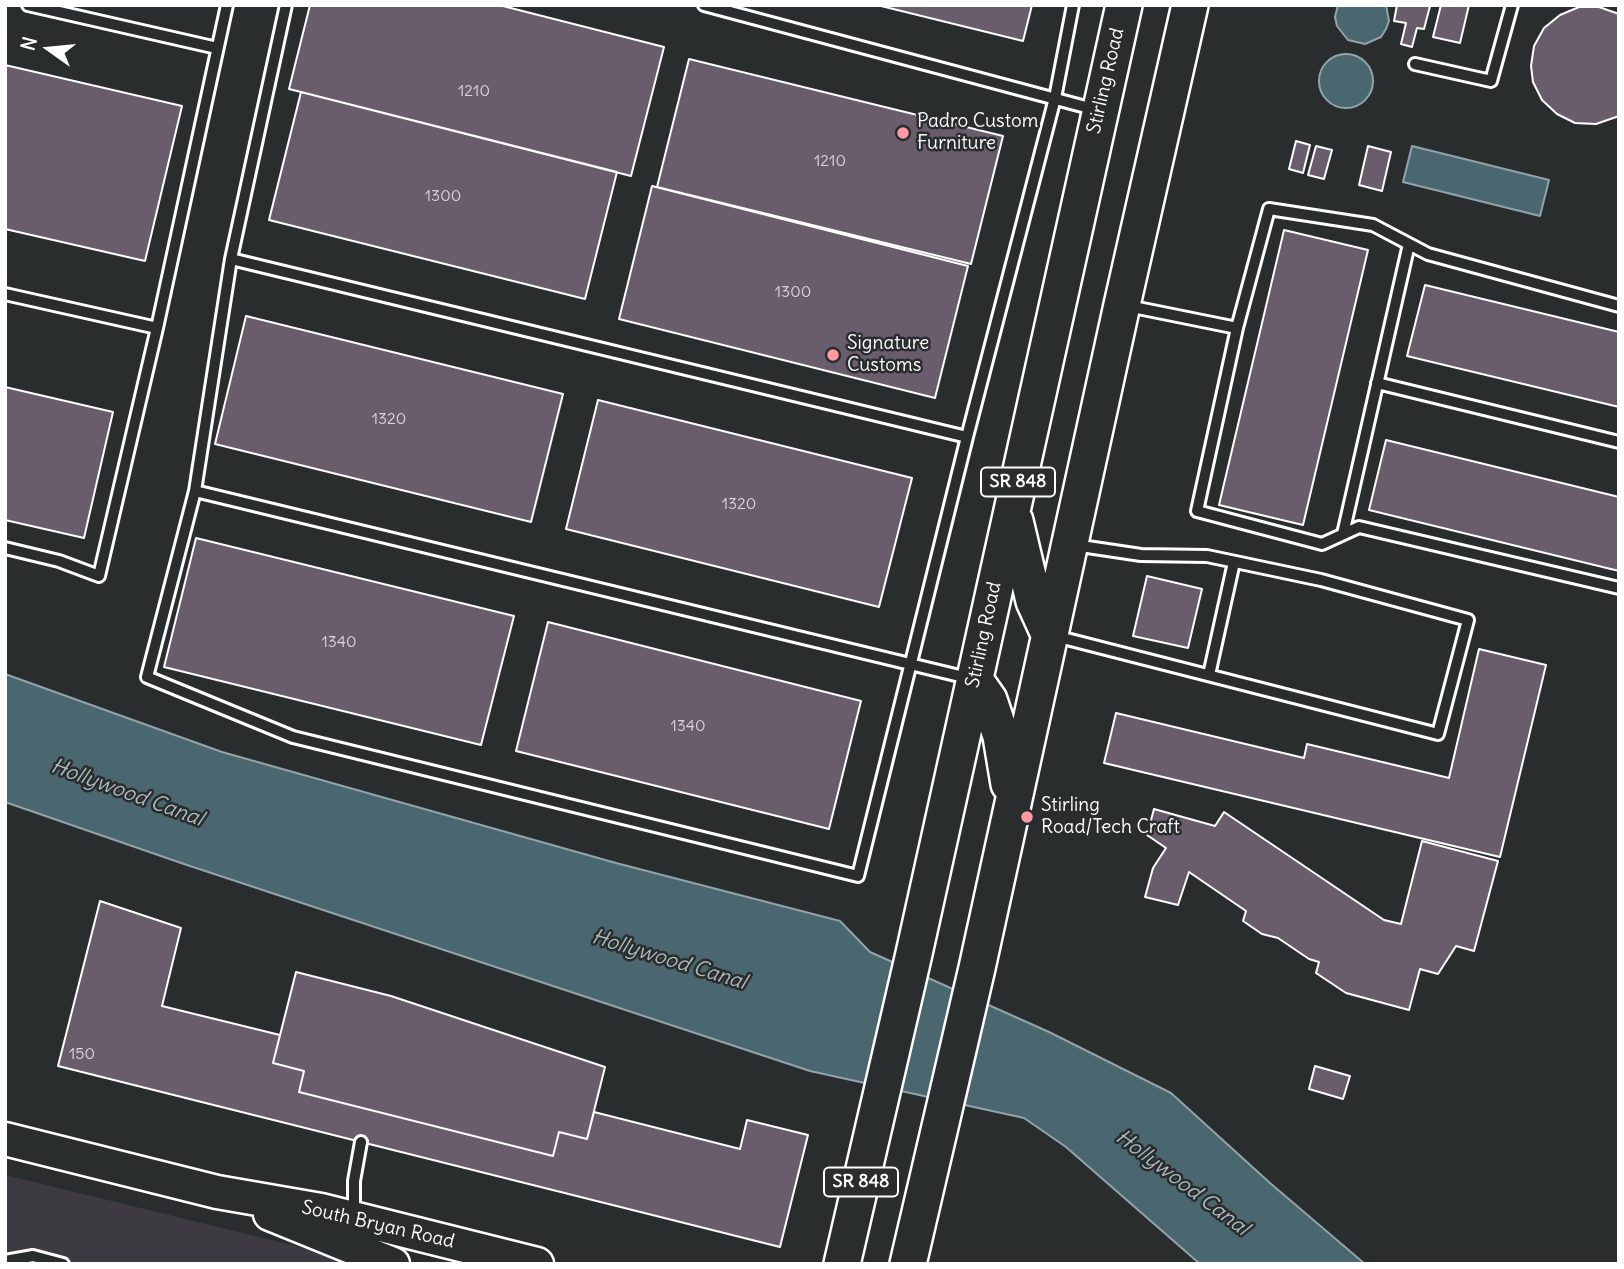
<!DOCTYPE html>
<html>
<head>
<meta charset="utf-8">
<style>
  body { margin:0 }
  #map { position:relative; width:1624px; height:1269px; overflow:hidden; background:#2a2d2e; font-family:Delius,sans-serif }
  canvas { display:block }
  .frame { position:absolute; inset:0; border:7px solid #fff; pointer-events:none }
  .north { position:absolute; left:14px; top:14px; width:70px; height:70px; -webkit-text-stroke:5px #2a2d2e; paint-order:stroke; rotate:285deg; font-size:19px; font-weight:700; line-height:28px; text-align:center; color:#fff }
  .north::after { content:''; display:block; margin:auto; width:24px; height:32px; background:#fff; clip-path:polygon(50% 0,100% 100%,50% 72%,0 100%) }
</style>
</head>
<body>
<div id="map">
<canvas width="1624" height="1269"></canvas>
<div class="frame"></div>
<div class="north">N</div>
</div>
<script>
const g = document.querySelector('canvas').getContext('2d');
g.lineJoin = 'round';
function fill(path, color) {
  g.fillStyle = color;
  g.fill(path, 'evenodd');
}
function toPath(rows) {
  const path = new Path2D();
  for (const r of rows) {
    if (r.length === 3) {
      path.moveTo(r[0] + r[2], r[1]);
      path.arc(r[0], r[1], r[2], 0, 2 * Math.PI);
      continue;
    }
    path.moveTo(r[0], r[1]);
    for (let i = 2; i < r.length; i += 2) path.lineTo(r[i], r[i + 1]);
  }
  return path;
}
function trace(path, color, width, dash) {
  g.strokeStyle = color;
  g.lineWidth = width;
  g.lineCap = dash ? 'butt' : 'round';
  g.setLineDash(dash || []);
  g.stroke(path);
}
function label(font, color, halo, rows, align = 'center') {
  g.font = font + ' Delius,sans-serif';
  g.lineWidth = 5;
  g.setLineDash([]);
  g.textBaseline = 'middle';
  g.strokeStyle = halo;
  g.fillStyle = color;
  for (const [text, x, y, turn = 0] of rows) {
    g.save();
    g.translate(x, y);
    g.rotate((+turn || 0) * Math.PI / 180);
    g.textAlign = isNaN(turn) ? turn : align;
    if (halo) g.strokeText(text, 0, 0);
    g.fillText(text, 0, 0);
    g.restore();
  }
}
fill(toPath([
  [5,1175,325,1253,355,1264,5,1264]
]), '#3d3b41');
const water = toPath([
  [1338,5,1386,5,1389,21,1386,29,1381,37,1365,44,1348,40,1337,26,1335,17,1338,5],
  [1346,81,27],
  [1412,146,1549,180,1540,216,1403,182,1412,146],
  [5,674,222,752,616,863,840,921,870,952,1049,1032,1171,1093,1270,1183,1365,1264,1200,1264,1066,1147,1024,1118,810,1071,184,864,5,802,5,674]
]);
fill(water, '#4a666f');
trace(water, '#92a3a9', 2);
const building = toPath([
  [310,5,499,5,664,47,631,176,289,89,310,5],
  [877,5,1032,5,1023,41,877,5],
  [1397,5,1430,6,1424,29,1417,28,1412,47,1401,44,1406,23,1394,21,1397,5],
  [1441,5,1469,5,1460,43,1433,37,1441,5],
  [1579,7,1599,7,1619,14,1619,116,1596,124,1575,123,1557,114,1542,100,1533,82,1531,66,1534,46,1544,28,1560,15,1579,7],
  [689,59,1003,136,971,264,657,187,689,59],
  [5,65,182,106,145,261,5,229,5,65],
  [301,92,617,172,585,299,269,220,301,92],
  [1296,141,1310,145,1303,173,1289,169,1296,141],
  [1316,146,1332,150,1324,179,1308,175,1316,146],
  [1368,146,1391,152,1382,191,1359,185,1368,146],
  [652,186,968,266,935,398,619,319,652,186],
  [1284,230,1368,250,1303,525,1219,505,1284,230],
  [1425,285,1619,332,1619,407,1407,356,1425,285],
  [246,316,563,394,531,522,215,444,246,316],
  [5,387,113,412,84,538,5,520,5,387],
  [598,400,912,478,879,607,566,529,598,400],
  [1386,440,1619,497,1619,571,1369,510,1386,440],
  [196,538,514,616,481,745,164,667,196,538],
  [1147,576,1202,589,1188,648,1133,636,1147,576],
  [548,622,861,701,829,829,516,751,548,622],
  [1479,649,1546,665,1500,857,1104,763,1116,713,1304,758,1307,744,1449,778,1479,649],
  [1154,809,1215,826,1224,812,1384,920,1401,924,1422,841,1498,861,1474,951,1456,946,1438,974,1420,969,1409,1010,1346,993,1316,973,1319,962,1309,959,1278,938,1262,934,1243,921,1246,911,1189,872,1178,905,1145,897,1153,868,1166,848,1147,835,1154,809],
  [100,901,181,928,162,1006,280,1035,273,1063,304,1071,299,1092,553,1156,559,1132,587,1139,594,1112,740,1149,747,1120,808,1135,780,1247,58,1066,100,901],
  [296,972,391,996,605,1067,587,1139,559,1132,553,1156,299,1092,304,1071,273,1063,296,972],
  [1315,1066,1350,1076,1343,1099,1309,1089,1315,1066]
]);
fill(building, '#695d6c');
trace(building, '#fff', 2);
const lane = toPath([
  [28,5,217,48],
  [704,5,1097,110],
  [1415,64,1491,81,1512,5],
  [231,259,967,437,858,876,293,737,147,677,195,491,231,259],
  [231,259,286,5],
  [5,294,157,328],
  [1128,306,1237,328],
  [1619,306,1428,254,1373,225,1269,209,1237,328,1197,511,1322,544,1359,527,1619,588],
  [1377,383,1619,442],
  [967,437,1055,98,1073,5],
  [195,491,972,679],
  [1343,534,1409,244],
  [5,548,59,561,99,576,157,328,227,5],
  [1055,636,1438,734,1468,620,1321,580,1207,556,1141,555,1074,545],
  [1209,675,1234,562],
  [354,1216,354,1181,361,1142],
  [5,1261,33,1256,63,1264]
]);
const secondary = toPath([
  [5,1139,217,1192,321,1210,537,1264],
  [270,1214,393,1264]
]);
const primary = toPath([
  [1015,521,1034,601,1049,634],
  [975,680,989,700,1001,736,1009,784],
  [842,1264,913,958,1124,5],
  [908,1264,977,968,1122,305,1190,5]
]);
trace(lane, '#fff', 16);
trace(secondary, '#fff', 37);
trace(primary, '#fff', 40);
trace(lane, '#2a2d2e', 10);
trace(secondary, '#2a2d2e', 32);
trace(primary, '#2a2d2e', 35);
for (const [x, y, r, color] of [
  [903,133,7,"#ff9aa2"],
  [833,355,7,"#ff9aa2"],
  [1027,817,7,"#ff9aa2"]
]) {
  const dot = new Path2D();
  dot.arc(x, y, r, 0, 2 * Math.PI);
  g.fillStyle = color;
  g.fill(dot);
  trace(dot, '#2a2d2e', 2.5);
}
label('16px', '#dad6da', null, [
  ["1210",474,91],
  ["1210",830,161],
  ["1300",443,196],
  ["1300",793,292],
  ["1320",389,419],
  ["1320",739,504],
  ["1340",339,642],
  ["1340",688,726],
  ["150",82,1054]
]);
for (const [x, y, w] of [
  [1018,482,74],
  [861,1182,74]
]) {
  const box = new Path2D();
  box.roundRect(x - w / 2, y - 14.5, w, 29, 5);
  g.fillStyle = '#2a2d2e';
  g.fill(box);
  trace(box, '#fff', 2);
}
label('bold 18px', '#fff', null, [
  ["SR 848",1018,482],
  ["SR 848",861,1182]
]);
label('19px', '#fff', '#2a2d2e', [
  ["Stirling Road",1106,81,-77],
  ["Stirling Road",984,635,-78],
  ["South Bryan Road",378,1225,13]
]);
label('19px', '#fff', '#2a2d2e', [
  ["Padro Custom",917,122],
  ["Furniture",917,144],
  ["Signature",847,344],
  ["Customs",847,366],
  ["Stirling",1041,806],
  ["Road/Tech Craft",1041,828]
], 'left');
label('italic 21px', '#aebabe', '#2a2d2e', [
  ["Hollywood Canal",127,793,20],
  ["Hollywood Canal",669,960,17],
  ["Hollywood Canal",1182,1183,37]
]);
</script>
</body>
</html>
